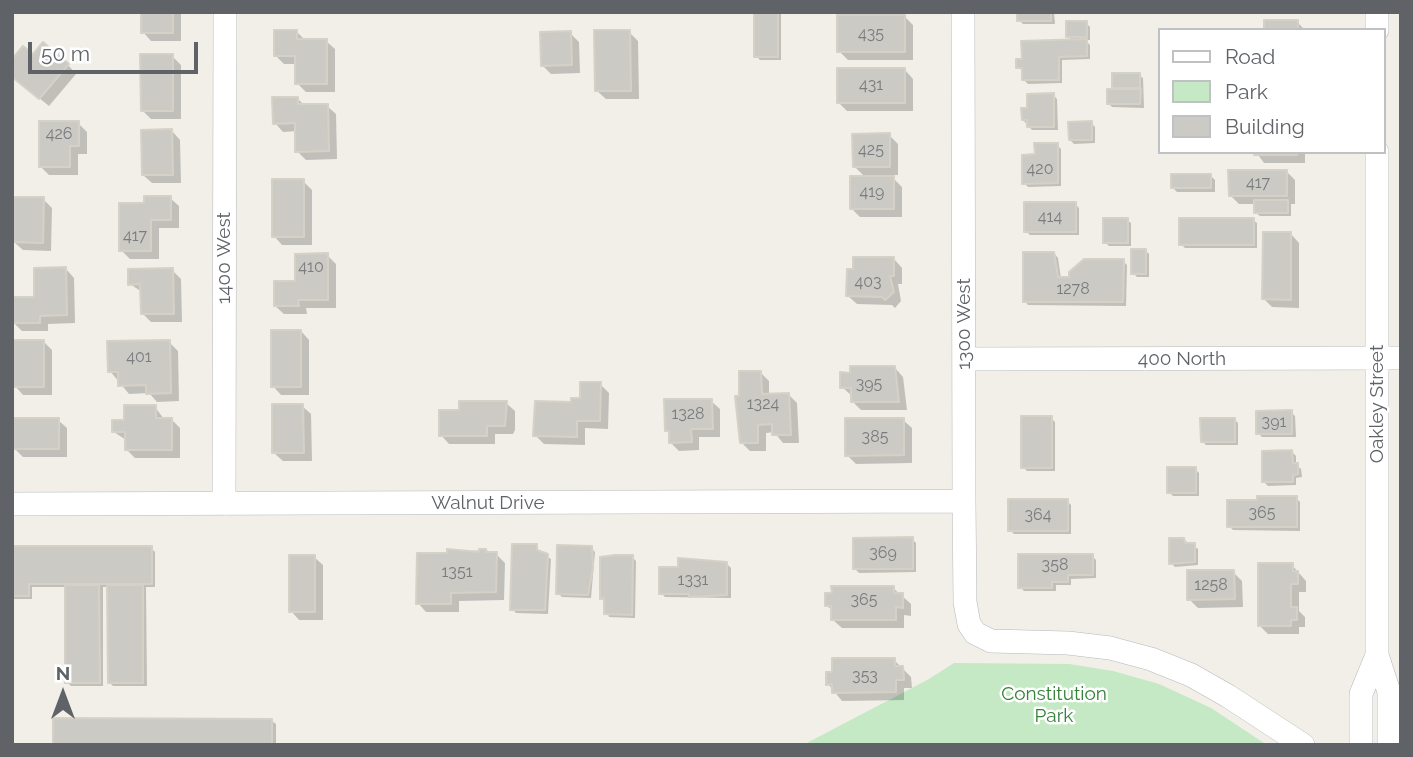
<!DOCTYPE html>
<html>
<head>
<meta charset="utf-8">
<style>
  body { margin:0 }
  #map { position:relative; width:1413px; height:757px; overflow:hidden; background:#f1efe8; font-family:Raleway,sans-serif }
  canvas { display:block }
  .frame { position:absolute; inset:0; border:14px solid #5f6368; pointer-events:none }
  .legend { position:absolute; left:1158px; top:28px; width:228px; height:126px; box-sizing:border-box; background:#fff; border:2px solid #bfc1c3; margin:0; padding:9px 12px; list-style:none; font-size:21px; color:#5f6368 }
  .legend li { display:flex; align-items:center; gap:14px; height:35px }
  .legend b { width:35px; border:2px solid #bfc1c3 }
  .north { position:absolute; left:28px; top:659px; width:70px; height:70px; -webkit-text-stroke:5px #fff; paint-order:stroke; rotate:0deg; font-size:19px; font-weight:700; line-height:28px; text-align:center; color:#5f6368 }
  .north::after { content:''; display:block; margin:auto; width:24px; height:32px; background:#5f6368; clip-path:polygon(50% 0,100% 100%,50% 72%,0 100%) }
  .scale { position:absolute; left:28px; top:42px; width:170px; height:32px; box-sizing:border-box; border:4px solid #5f6368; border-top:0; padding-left:9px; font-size:21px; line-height:24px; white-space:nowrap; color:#5f6368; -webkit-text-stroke:5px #fff; paint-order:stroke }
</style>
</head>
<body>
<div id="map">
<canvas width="1413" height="757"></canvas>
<div class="frame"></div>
<ul class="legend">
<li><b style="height:9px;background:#fff"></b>Road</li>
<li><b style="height:19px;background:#c5e8c5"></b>Park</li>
<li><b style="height:19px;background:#cccac5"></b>Building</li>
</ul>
<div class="north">N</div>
<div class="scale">50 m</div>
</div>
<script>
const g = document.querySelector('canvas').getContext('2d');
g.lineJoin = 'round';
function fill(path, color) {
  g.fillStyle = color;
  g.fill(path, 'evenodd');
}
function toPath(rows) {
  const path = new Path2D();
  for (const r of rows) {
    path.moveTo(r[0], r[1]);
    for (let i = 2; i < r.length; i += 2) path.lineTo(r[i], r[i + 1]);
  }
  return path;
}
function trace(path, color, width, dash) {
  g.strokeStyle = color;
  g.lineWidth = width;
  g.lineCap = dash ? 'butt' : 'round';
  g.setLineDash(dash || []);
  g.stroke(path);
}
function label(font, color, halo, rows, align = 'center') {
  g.font = font + ' Raleway,sans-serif';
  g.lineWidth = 5;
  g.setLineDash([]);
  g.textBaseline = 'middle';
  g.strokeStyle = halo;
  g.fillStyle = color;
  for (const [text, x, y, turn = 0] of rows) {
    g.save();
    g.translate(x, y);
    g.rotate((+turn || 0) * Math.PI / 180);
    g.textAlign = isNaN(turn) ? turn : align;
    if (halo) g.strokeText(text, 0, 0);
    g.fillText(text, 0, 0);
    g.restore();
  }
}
fill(toPath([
  [954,663,1069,664,1113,671,1159,684,1211,708,1267,745,803,745,929,679]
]), '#c5e8c5');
fill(toPath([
  [143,12,181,12,181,41,151,41,143,32],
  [756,12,781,12,781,60,760,60,756,56],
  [1019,12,1054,12,1055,24,1023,24,1019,20],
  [904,16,913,25,913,60,848,60,839,51],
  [1297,22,1305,30,1266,30],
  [1086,23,1090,27,1090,40,1085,40,1090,45,1090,59,1062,60,1062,83,1028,84,1024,80,1023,71,1018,67,1073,41,1067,36],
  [297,32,306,41,326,41,335,49,335,92,306,92,297,83,297,64,284,64,275,55],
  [629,32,638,41,639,99,606,99,597,91],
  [570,33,579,42,580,73,551,74,542,65],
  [172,56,181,65,181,119,151,119,142,110],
  [34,57,68,65,76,74,49,106,12,76],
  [905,70,913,79,913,111,847,111,838,102],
  [1114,75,1139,75,1143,78,1144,108,1112,107,1108,103,1114,90],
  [1053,95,1057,99,1058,130,1032,130,1023,120,1029,109],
  [297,98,305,106,327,106,336,114,337,159,306,160,297,151,297,131,283,132,275,123],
  [78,123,87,132,87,154,78,154,78,175,49,175,40,166],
  [1091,123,1095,127,1095,143,1074,144,1070,140],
  [172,131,180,140,181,183,152,183,143,175],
  [889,135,898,144,898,175,890,175,902,187,902,217,860,217,851,208,866,178,854,166],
  [1057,145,1061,149,1061,186,1028,187,1024,183,1036,156],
  [1256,152,1305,152,1305,163,1264,163],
  [1287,172,1295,180,1295,204,1291,204,1291,216,1260,216,1256,213,1256,204,1239,204,1230,195],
  [1211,176,1215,180,1215,192,1177,192,1173,188],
  [303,181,312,190,312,245,282,245,274,236],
  [170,198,179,206,179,228,159,228,159,259,130,259,121,250,146,204],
  [43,199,52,208,51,251,23,250,14,242],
  [1075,204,1079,208,1079,235,1030,235,1026,231],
  [1127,220,1131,223,1131,246,1109,246,1105,242],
  [1253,220,1257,223,1257,248,1185,248,1181,244],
  [1291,234,1299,243,1299,308,1272,307,1264,299],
  [1145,250,1149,254,1149,277,1137,277,1133,273],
  [1054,253,1058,258,1061,279,1071,279,1123,261,1127,265,1126,306,1028,305,1025,301],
  [327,255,336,264,336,308,306,308,307,314,284,314,275,306],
  [894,259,902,268,902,284,898,284,901,301,895,308,892,305,857,304,848,296],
  [66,269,74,278,75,323,48,324,48,331,22,331,13,322],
  [172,270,181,279,182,322,151,322,143,314,142,292,130,284],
  [301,331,309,340,309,395,281,395,273,386],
  [43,341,52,350,52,395,23,395,15,386],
  [169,342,178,351,179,401,157,402,149,393,129,394,110,371],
  [895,368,903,377,907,410,861,410,852,401,852,396,842,387],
  [760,372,769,381,769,395,789,395,797,403,799,443,783,443,774,432,766,433,766,451,750,451,741,442,741,398],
  [600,384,609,393,608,429,585,428,585,445,544,444,535,435],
  [711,401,720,409,720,437,699,437,699,450,679,451,670,442,670,434,666,430],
  [506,403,515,411,515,430,513,434,495,434,495,444,449,444,441,435,461,412],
  [302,406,311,414,312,461,283,461,274,453],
  [155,407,164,419,172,420,180,428,180,458,135,458,126,449,126,440,114,432,126,422],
  [1291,412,1295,416,1296,437,1262,437,1258,433],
  [1051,418,1055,422,1055,471,1027,471,1023,467],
  [1234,419,1238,423,1238,445,1206,445,1202,441],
  [58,420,67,428,67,457,23,457,14,448],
  [903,420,912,428,912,463,856,464,847,455],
  [1292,452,1296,456,1296,465,1301,469,1302,477,1296,478,1296,485,1268,486,1264,482],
  [1195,469,1199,473,1199,496,1173,496,1169,492],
  [1296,498,1300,502,1300,531,1233,530,1229,526],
  [1067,501,1071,505,1071,534,1014,534,1010,530],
  [912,539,916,543,916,572,859,573,855,569],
  [1184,540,1198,549,1198,565,1175,567,1171,563],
  [536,546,540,553,551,559,548,614,516,613,512,609],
  [12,548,151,548,155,552,155,587,146,587,147,686,113,686,109,682,109,587,103,587,103,686,71,686,67,682,67,587,32,587,32,599,13,599],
  [591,548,595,552,591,598,562,597,558,593],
  [486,550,496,554,505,563,504,600,459,601,459,612,426,612,418,603,418,554],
  [1092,556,1096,560,1096,578,1071,579,1071,585,1056,585,1056,591,1024,591,1020,587],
  [314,557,323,565,323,620,299,620,291,611],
  [632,557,636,561,635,618,609,617,602,598],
  [680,559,727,564,731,568,731,598,665,597,661,593,680,568],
  [1292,565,1306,581,1306,592,1299,592,1299,611,1305,617,1305,627,1299,627,1299,634,1268,634,1259,625],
  [1233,572,1242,581,1243,607,1198,608,1189,599],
  [893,588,911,604,911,616,904,615,904,628,842,628,833,620,833,611,827,606],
  [894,660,911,677,912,688,904,688,904,700,842,701,828,684],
  [272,721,276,724,276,745,55,745]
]), '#0003');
const building = toPath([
  [141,12,173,12,173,33,141,33,141,12],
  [754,12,778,12,778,57,754,57,754,12],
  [1017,12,1051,12,1051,21,1017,21,1017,12],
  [837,15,905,15,905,52,837,52,837,15],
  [1264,20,1298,20,1298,30,1264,30,1264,20],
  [1066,21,1087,21,1087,37,1066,37,1066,21],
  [274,30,297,30,297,39,327,39,327,84,295,84,295,56,274,56,274,30],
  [594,30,630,30,631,91,595,91,594,30],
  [571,31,572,65,541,66,540,32,571,31],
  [1087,39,1087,56,1059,57,1059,80,1022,80,1022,68,1016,68,1016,59,1022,59,1021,41,1087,39],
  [43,42,69,64,39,99,12,77,12,59,23,46,33,54,43,42],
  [140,54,173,54,173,111,141,111,140,54],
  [837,68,905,68,905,103,837,103,837,68],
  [1112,73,1140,73,1140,88,1112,88,1112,73],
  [1107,89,1141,89,1140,104,1107,104,1107,89],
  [1054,93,1054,127,1027,127,1027,120,1022,120,1021,108,1027,108,1027,94,1054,93],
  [272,97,298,97,298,104,328,104,329,151,295,152,295,123,273,124,272,97],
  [39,121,79,121,79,146,70,146,70,167,39,167,39,121],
  [1092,121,1092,140,1069,140,1068,122,1092,121],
  [172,129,173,175,142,175,141,130,172,129],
  [890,133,890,167,853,167,852,134,890,133],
  [1034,143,1058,143,1058,183,1022,184,1022,155,1035,154,1034,143],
  [1254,152,1297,152,1297,155,1254,155,1254,152],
  [1228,170,1287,170,1287,196,1229,196,1228,170],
  [1171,174,1211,174,1211,188,1171,188,1171,174],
  [850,176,894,176,894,209,850,209,850,176],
  [272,179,304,179,304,237,272,237,272,179],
  [144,196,171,196,171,220,151,220,151,251,119,251,119,203,144,203,144,196],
  [13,197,44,197,43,243,12,242,13,197],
  [1254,200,1288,200,1288,213,1254,213,1254,200],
  [1024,202,1076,202,1076,232,1024,232,1024,202],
  [1103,218,1128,218,1128,243,1103,243,1103,218],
  [1179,218,1254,218,1254,245,1179,245,1179,218],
  [1263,232,1291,232,1291,300,1262,299,1263,232],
  [1131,249,1146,249,1146,274,1131,274,1131,249],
  [1023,252,1054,252,1058,277,1069,277,1069,272,1084,259,1124,259,1123,302,1023,302,1023,252],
  [328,253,328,300,298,300,299,306,274,306,274,281,295,281,295,254,328,253],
  [853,257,894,257,894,276,890,276,894,292,885,300,882,297,846,296,847,269,853,269,853,257],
  [66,267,67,315,40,316,40,323,12,323,12,297,34,297,34,268,66,267],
  [173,268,174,314,141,314,140,284,128,285,128,269,173,268],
  [271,330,301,330,301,387,271,387,271,330],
  [13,340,44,340,44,387,13,387,13,340],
  [170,340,171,393,146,394,146,385,118,386,118,372,108,372,107,341,170,340],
  [850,366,895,366,899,402,851,402,851,388,840,388,840,372,850,373,850,366],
  [739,371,761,371,762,394,789,393,791,435,772,435,772,424,758,425,758,443,740,443,735,396,739,396,739,371],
  [580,382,601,382,600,421,577,421,577,437,533,436,535,401,571,402,571,398,580,398,580,382],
  [664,399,712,399,713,429,691,429,692,442,669,443,669,431,665,431,664,399],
  [459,401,507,401,505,426,487,426,487,436,439,436,439,410,459,410,459,401],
  [272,404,303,404,304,453,272,453,272,404],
  [124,405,156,405,156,418,172,418,172,450,125,450,125,432,112,432,112,420,124,420,124,405],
  [1292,410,1292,434,1256,434,1256,411,1292,410],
  [1021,416,1052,416,1052,468,1021,468,1021,416],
  [13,418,59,418,59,449,13,449,13,418],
  [845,418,904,418,904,455,845,456,845,418],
  [1200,418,1235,418,1235,442,1201,442,1200,418],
  [1292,450,1293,463,1298,463,1298,474,1293,475,1293,482,1262,482,1262,451,1292,450],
  [1167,467,1196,467,1196,493,1167,493,1167,467],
  [1257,496,1297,496,1297,527,1227,527,1227,500,1257,500,1257,496],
  [1008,499,1068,499,1068,531,1008,531,1008,499],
  [913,537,913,569,853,569,853,538,913,537],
  [1169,538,1184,538,1185,543,1195,543,1195,562,1169,564,1169,538],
  [512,544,537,544,537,550,548,554,545,610,510,610,512,544],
  [557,545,592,546,593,568,588,595,556,594,557,545],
  [12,546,152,546,152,584,29,584,29,596,12,596,12,546],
  [447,549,479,552,479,549,486,549,486,552,497,552,496,592,451,593,451,604,416,604,417,553,447,553,447,549],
  [1018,554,1093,554,1093,575,1068,575,1068,582,1052,582,1052,588,1018,588,1018,554],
  [289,555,315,555,315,612,289,612,289,555],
  [615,555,633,555,632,615,604,614,604,598,600,599,600,557,615,555],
  [678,558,727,562,727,595,689,597,689,594,659,594,659,567,678,567,678,558],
  [1258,563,1293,563,1293,571,1298,571,1298,584,1291,584,1291,607,1297,607,1297,620,1291,620,1291,626,1258,626,1258,563],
  [1187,570,1234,570,1235,599,1187,600,1187,570],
  [65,585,99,585,100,683,65,683,65,585],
  [107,585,143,585,143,683,108,683,107,585],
  [831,586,894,586,894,593,903,593,903,608,896,607,896,620,831,620,831,606,825,606,825,593,832,593,831,586],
  [832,658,895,658,895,666,903,666,904,680,896,680,896,692,832,693,832,684,826,685,826,672,832,672,832,658],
  [53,718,272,719,272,745,53,745,53,718]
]);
fill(building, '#cccac5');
trace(building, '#d6d1c6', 2);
const minor = toPath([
  [963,12,964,501,965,602,969,624,975,633,991,641,1068,643,1110,648,1151,659,1191,675,1228,696,1303,745],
  [1377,12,1377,30],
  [1377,152,1377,655,1389,692,1389,745],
  [964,359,1401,358],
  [12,504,964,501],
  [224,504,225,12],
  [1361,745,1361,694,1377,655]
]);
trace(minor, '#b5b8bc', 24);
trace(minor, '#fff', 23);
label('16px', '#7a7d7f', null, [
  ["435",871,34],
  ["431",871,85],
  ["426",59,134],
  ["425",871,150],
  ["420",1040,169],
  ["417",1258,183],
  ["419",872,192],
  ["414",1050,217],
  ["417",135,236],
  ["410",311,267],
  ["403",868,282],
  ["1278",1073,289],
  ["401",139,357],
  ["395",869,384],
  ["1324",763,404],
  ["1328",688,414],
  ["391",1274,422],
  ["385",875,437],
  ["365",1262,513],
  ["364",1038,515],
  ["369",883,553],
  ["358",1055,565],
  ["1351",457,572],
  ["1331",693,580],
  ["1258",1211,585],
  ["365",864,600],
  ["353",865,676]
]);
label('19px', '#5f6368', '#fff', [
  ["1400 West",224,258,-90],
  ["1300 West",964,324,-90],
  ["400 North",1182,359],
  ["Oakley Street",1377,404,-90],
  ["Walnut Drive",488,503]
]);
label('19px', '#348238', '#fff', [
  ["Constitution",1054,694],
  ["Park",1054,716]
]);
</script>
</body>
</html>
